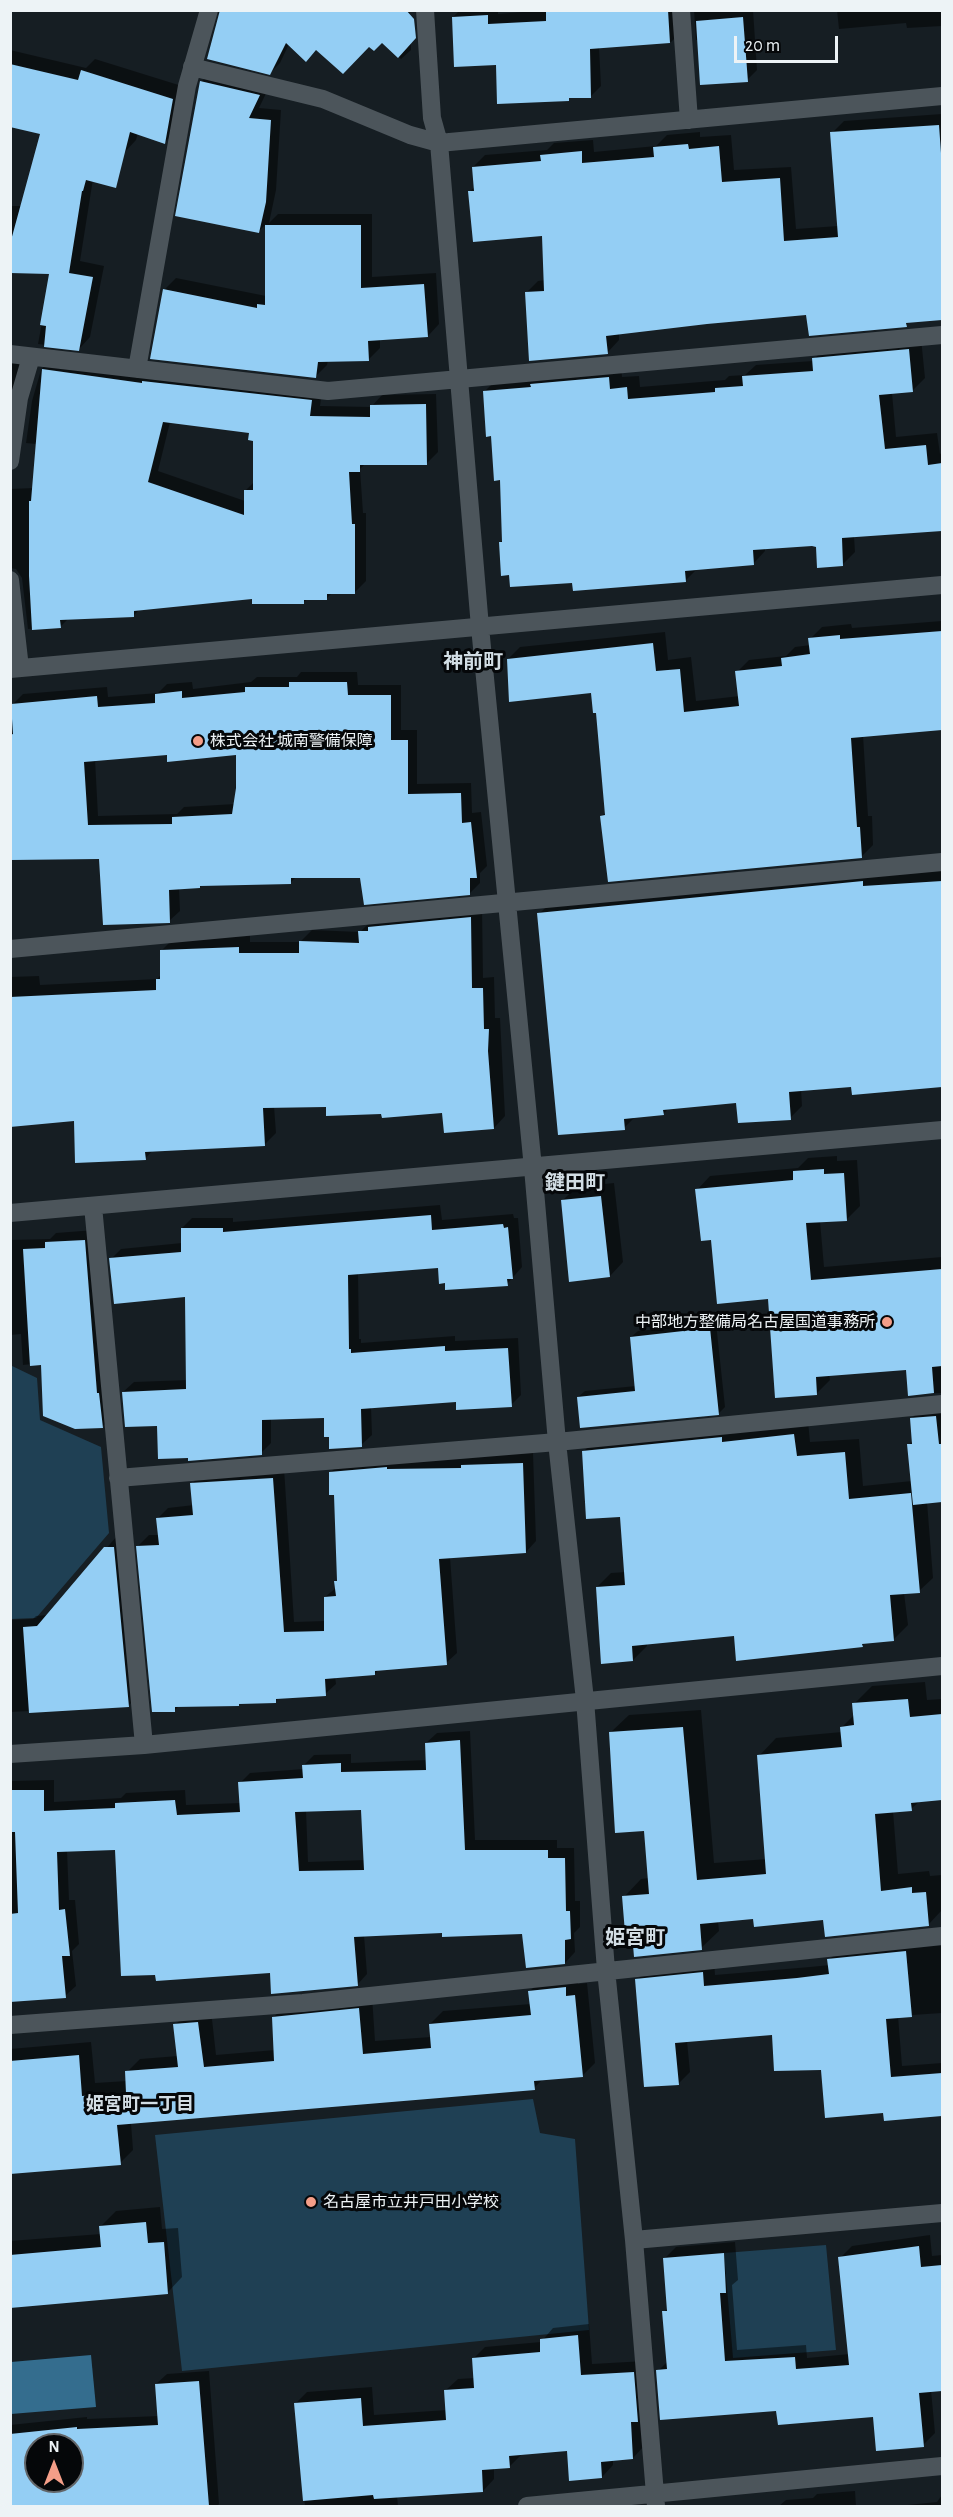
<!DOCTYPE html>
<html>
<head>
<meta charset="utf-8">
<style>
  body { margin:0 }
  #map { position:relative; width:953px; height:2517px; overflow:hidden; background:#161e23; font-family:"Alegreya Sans",sans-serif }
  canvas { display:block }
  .frame { position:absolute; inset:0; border:12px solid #edf3f6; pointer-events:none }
  .north { position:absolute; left:24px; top:2433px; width:60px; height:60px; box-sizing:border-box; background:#050709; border:2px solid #626568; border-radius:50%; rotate:0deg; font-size:16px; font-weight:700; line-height:24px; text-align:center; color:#edf3f6 }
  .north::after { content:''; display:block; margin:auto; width:21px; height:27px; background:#f49e88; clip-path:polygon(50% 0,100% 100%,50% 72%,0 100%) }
  .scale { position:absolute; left:734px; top:36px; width:104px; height:27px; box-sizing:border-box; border:3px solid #edf3f6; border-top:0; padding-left:8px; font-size:18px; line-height:21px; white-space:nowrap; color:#edf3f6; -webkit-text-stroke:4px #050709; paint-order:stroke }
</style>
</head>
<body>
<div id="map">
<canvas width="953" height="2517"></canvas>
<div class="frame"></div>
<div class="north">N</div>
<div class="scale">20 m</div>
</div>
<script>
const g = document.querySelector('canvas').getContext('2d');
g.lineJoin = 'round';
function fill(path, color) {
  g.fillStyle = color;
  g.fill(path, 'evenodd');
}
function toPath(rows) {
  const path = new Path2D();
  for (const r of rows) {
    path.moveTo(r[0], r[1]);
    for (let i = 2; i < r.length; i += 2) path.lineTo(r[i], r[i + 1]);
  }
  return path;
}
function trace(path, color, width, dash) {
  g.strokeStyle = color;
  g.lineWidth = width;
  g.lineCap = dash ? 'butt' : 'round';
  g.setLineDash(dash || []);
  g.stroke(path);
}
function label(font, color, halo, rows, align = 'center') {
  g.font = font + ' "Alegreya Sans","Noto Sans JP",sans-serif';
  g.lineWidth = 6;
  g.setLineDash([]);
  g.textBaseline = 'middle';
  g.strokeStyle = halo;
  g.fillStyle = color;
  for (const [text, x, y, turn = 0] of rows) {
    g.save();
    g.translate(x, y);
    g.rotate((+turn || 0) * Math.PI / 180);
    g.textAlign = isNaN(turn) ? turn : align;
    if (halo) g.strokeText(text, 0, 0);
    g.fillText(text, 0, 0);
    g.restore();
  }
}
fill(toPath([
  [10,1365,37,1378,40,1420,101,1447,109,1533,36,1618,11,1619],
  [533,2099,540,2133,575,2139,589,2330,182,2371,155,2135],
  [826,2245,836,2350,733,2358,724,2253]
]), '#1f4054');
fill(toPath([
  [91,2355,96,2407,11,2414,11,2362]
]), '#346d8e');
fill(toPath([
  [221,10,410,10,411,50,401,59,382,41,369,45,317,48,289,44,280,63,270,73],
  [460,10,498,10,498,14,547,10,680,10,681,32,671,42,599,47,601,86,591,96,497,64,453,17],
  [694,10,753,10,757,70,747,80,699,40,696,40],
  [837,10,942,10,942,26,907,28,906,23,839,29],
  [10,50,86,68,95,59,185,87,177,130,165,142,138,133,136,140,124,153,10,125],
  [212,71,270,85,259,108,281,110,276,190,269,223,278,214,372,214,372,277,436,273,439,324,428,336,380,339,380,348,368,360,328,360,327,365,315,377,164,290,176,278,266,296,266,224,259,231,177,215,202,81],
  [942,114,942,319,910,321,906,325,808,313,619,333,619,340,607,353,526,293,538,281,545,280,543,235,469,192,475,187,473,167,485,155,547,150,554,143,593,140,594,152,656,146,667,135,700,132,700,137,731,135,734,170,791,167,796,229,838,226,832,133,844,121],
  [93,179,80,261,104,266,90,337,79,349,38,344,51,273,10,272,10,206,22,206,27,187],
  [921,338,925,378,913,390,892,393,896,437,937,433,940,454,942,453,942,529,854,536,855,552,843,564,812,545,765,548,765,551,753,564,697,569,685,581,574,581,511,574,500,542,504,539,501,479,485,391,497,379,621,365,622,377,639,376,640,387,725,380,729,376,745,375,756,365,813,361,825,346],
  [10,355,26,357,10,431],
  [52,358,322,390,320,406,371,407,382,395,436,394,438,452,427,463,366,463,360,469,363,513,366,513,366,581,355,592,333,592,326,599,307,599,303,603,253,598,140,609,134,615,69,618,60,627,28,629,22,578,16,569,10,568,10,489,34,488,36,444,26,443,32,401,41,370],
  [170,422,250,432,255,439,255,481,245,491,245,501,158,471],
  [942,621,942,729,863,735,868,816,872,816,873,845,861,857,602,816,606,812,597,711,592,692,508,659,520,647,665,632,668,660,691,657,696,701,740,696,737,672,749,660,786,656,795,647,811,645,810,639,822,627,851,624,852,628],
  [301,672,357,672,358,685,401,685,401,730,417,730,417,784,471,783,472,813,481,812,487,866,480,873,480,883,470,893,362,877,296,877,291,882,203,884,200,887,179,888,180,911,169,921,100,857,10,858,10,721,14,720,12,705,23,694,107,687,108,697,158,693,167,684,192,682,193,689,251,682,257,677,297,677],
  [168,753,237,754,235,804,184,807,177,814,98,816,95,759],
  [942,870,942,1086,853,1093,852,1085,801,1089,802,1106,790,1118,738,1101,669,1108,663,1114,636,1116,624,1128,539,914,551,902],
  [482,907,483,978,494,977,495,1018,500,1018,505,1116,494,1128,444,1112,383,1113,327,1106,274,1106,276,1133,264,1145,153,1150,145,1159,75,1120,10,1126,10,977,39,976,40,985,157,979,161,975,161,951,173,939,250,936,250,942,300,942,312,930,360,932,371,921],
  [837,1156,837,1161,857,1160,860,1206,846,1220,820,1221,824,1267,942,1257,942,1393,909,1394,907,1368,829,1374,830,1380,816,1394,769,1297,712,1238,697,1190,710,1176,798,1168,808,1158],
  [614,1183,623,1262,610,1276,563,1200,576,1187],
  [440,1205,442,1220,513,1214,514,1218,518,1218,522,1267,507,1284,446,1282,439,1267,358,1273,359,1339,361,1339,361,1343,455,1336,455,1341,518,1338,521,1395,511,1405,457,1401,371,1407,372,1435,361,1445,330,1435,325,1417,271,1418,271,1443,261,1453,158,1425,123,1392,134,1382,188,1380,187,1296,111,1259,121,1249,182,1243,182,1228,192,1218,233,1218,233,1222],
  [95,1230,112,1417,102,1427,42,1363,23,1365,21,1334,10,1335,10,1240,50,1239,56,1233],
  [716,1323,725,1407,719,1413,578,1397,585,1391,636,1386,631,1337,638,1331],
  [942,1403,942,1500,927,1502,933,1578,919,1591,904,1593,908,1625,894,1639,866,1642,862,1646,735,1634,647,1643,647,1646,633,1660,597,1587,611,1573,626,1572,622,1515,584,1451,598,1437,808,1421,810,1442,859,1439,863,1486,912,1481,909,1445,913,1440,911,1419,925,1405],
  [533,1453,536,1541,526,1552,450,1557,457,1653,446,1663,379,1669,375,1674,335,1676,336,1684,325,1694,279,1697,276,1701,180,1705,174,1711,138,1546,149,1535,159,1535,158,1518,168,1508,194,1505,192,1484,202,1473,284,1468,294,1622,325,1621,325,1597,337,1587,335,1493,330,1473,341,1462,470,1458,473,1455],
  [117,1536,140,1694,128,1706,10,1712,10,1620,33,1619,36,1616,48,1615],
  [925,1682,927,1700,942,1699,942,1799,920,1801,911,1809,893,1811,898,1874,929,1871,930,1876,942,1875,942,1910,928,1925,825,1918,754,1917,718,1921,719,1931,701,1948,624,1897,641,1879,649,1878,645,1829,611,1732,629,1715,701,1710,714,1863,767,1859,759,1756,776,1738,842,1732,842,1727,855,1714,854,1704,872,1686],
  [470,1731,475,1840,557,1840,557,1848,574,1848,575,1901,580,1901,580,1927,574,1933,575,1952,565,1963,524,1932,444,1931,364,1935,367,1974,357,1985,272,1971,157,1973,116,1848,67,1850,69,1900,75,1900,79,1944,72,1951,76,1986,65,1996,10,2001,10,1781,54,1780,54,1802,121,1798,126,1793,185,1790,186,1805,241,1803,240,1783,250,1773,304,1769,304,1765,314,1755,351,1754,351,1763,427,1760,426,1743,437,1733],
  [363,1808,365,1860,308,1862,306,1810],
  [942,1938,942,2013,898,2016,902,2066,942,2063,942,2115,886,2120,885,2112,773,2033,687,2041,690,2072,678,2084,637,1980,649,1968,714,1961,715,1975,810,1967,830,1965,829,1960,841,1948],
  [578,1975,578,1984,587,1983,595,2063,582,2076,543,2079,534,2088,131,2123,133,2150,120,2163,10,2172,10,2049,91,2042,95,2083,127,2081,127,2072,140,2059,178,2056,175,2025,188,2012,211,2010,216,2055,275,2050,274,2017,286,2004,372,1996,375,2041,431,2037,430,2024,443,2011,531,2004,530,1991,543,1978],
  [160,2207,162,2229,178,2228,182,2277,167,2293,10,2306,10,2241,101,2234,101,2226,116,2211],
  [930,2235,932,2256,942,2255,942,2389,931,2390,935,2433,923,2445,875,2415,777,2409,658,2371,668,2361,664,2312,668,2308,664,2259,676,2247,735,2242,738,2280,732,2285,737,2350,806,2345,807,2358,850,2354,840,2258,852,2246],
  [589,2324,592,2364,645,2361,644,2446,633,2458,613,2460,613,2465,602,2477,568,2449,521,2455,509,2467,494,2468,494,2479,483,2491,397,2496,398,2506,305,2506,295,2404,307,2392,372,2387,374,2415,447,2410,446,2390,458,2379,475,2378,473,2359,485,2347,541,2342,553,2328],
  [209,2371,219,2504,217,2506,10,2506,10,2425,87,2417,87,2419,159,2416,156,2384,167,2374],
  [36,2445,72,2445,72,2481,36,2481],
  [942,2489,942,2506,898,2506,937,2502,942,2495],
  [855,2491,856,2506,779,2506,786,2500,813,2498,817,2494]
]), '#0007');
fill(toPath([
  [220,10,406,10,414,19,416,38,398,58,382,43,374,51,369,47,343,74,316,50,306,62,286,43,270,75,207,59],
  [546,10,668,10,670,43,590,49,591,98,569,98,569,101,497,104,496,65,454,67,452,17,488,15,488,24,546,21],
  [743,17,748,82,700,85,696,21],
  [10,64,78,80,81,70,173,99,165,144,130,132,116,188,86,180,83,191,82,191,69,273,93,277,79,351,44,347,46,326,40,325,49,274,10,273,10,244,40,134,10,127],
  [200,81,260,95,249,118,271,120,266,202,259,233,175,216],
  [939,125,942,167,942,320,906,323,907,327,809,336,806,315,707,324,606,336,608,354,529,361,525,292,544,291,542,236,473,242,468,191,474,191,472,167,541,161,540,155,582,151,582,163,654,157,653,147,688,144,689,149,719,146,722,182,780,178,784,241,838,237,830,132],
  [265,225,361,225,361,288,424,284,428,337,368,341,369,361,318,362,316,378,150,359,163,289,257,308,257,304,265,305],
  [909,349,913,392,879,395,885,449,926,445,928,465,942,463,942,531,842,538,843,566,817,568,816,547,812,546,753,550,754,565,685,571,686,582,573,591,572,583,510,587,509,575,501,576,499,542,502,542,500,480,494,481,491,436,486,437,483,391,531,387,530,384,609,377,610,389,627,387,628,399,715,392,715,388,743,386,742,376,813,371,812,358],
  [42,369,142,383,142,381,312,400,310,416,370,417,370,405,426,404,427,465,360,465,360,472,349,472,352,524,355,524,355,594,327,594,327,600,304,600,304,604,252,604,252,599,134,611,134,617,60,620,61,628,32,630,29,576,29,501,31,501],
  [163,422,249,433,248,440,253,441,253,490,244,490,244,515,148,482],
  [942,631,942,730,851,738,857,827,860,827,862,858,608,882,600,816,605,815,596,713,593,713,591,693,509,702,507,659,653,643,656,671,680,669,684,712,739,706,735,671,782,666,781,658,810,654,808,638,840,635,840,639],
  [289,682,347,682,348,695,391,695,391,740,408,740,408,794,461,793,462,823,471,822,477,878,470,878,470,895,364,905,360,878,291,878,291,884,200,886,200,888,169,890,170,923,103,925,99,859,11,860,10,735,13,734,11,704,97,696,98,707,155,703,155,694,182,691,182,698,245,692,245,687,289,687],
  [167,755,167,762,236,755,236,788,232,814,172,817,172,824,88,825,84,762],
  [863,881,863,886,942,881,942,1087,852,1095,851,1087,789,1092,791,1120,738,1123,736,1103,663,1110,664,1115,624,1119,625,1130,558,1135,537,913],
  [471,917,472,988,483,988,484,1029,489,1029,488,1051,494,1129,444,1133,442,1113,382,1118,381,1114,326,1116,326,1107,263,1108,265,1146,145,1152,146,1160,75,1163,74,1121,10,1127,10,997,156,990,156,979,160,979,160,950,239,947,239,953,299,953,299,941,359,943,358,931,368,931,368,927],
  [824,1169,824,1174,844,1173,847,1221,806,1223,811,1280,942,1269,942,1366,932,1367,934,1393,908,1396,906,1370,816,1377,817,1395,775,1398,768,1299,717,1304,711,1240,701,1241,695,1189,793,1180,793,1171],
  [601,1196,610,1277,569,1282,561,1200],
  [431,1215,432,1230,503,1224,504,1228,508,1227,513,1279,507,1279,508,1286,445,1290,445,1283,439,1284,438,1268,348,1275,349,1349,351,1349,351,1353,445,1346,445,1351,508,1348,512,1407,456,1410,456,1402,361,1409,362,1447,329,1449,329,1437,324,1437,324,1418,262,1420,262,1455,188,1461,188,1458,158,1459,157,1426,125,1427,122,1392,186,1389,185,1297,114,1304,109,1258,181,1252,181,1228,223,1228,223,1232],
  [85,1240,97,1393,99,1393,103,1428,75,1429,43,1416,41,1365,30,1366,23,1249,45,1248,45,1242],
  [710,1328,719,1415,580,1428,577,1397,635,1391,630,1337],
  [936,1416,939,1444,942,1444,942,1502,913,1505,907,1444,912,1444,910,1418],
  [794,1434,797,1456,845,1452,849,1499,911,1493,920,1593,890,1595,894,1641,862,1644,863,1647,736,1661,734,1636,632,1646,633,1661,601,1664,596,1587,625,1585,620,1517,586,1519,582,1451,722,1437,722,1442],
  [523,1463,526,1553,439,1559,447,1665,375,1671,375,1675,325,1679,326,1696,276,1699,276,1703,239,1704,239,1706,175,1707,175,1712,152,1712,136,1546,159,1545,156,1518,193,1515,190,1483,273,1478,284,1632,324,1631,324,1597,336,1596,334,1581,337,1581,334,1495,329,1495,329,1472,387,1467,387,1469,461,1468,461,1465],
  [104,1547,114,1547,129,1707,29,1713,23,1627,37,1626],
  [908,1699,910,1717,942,1714,942,1800,911,1803,912,1811,875,1814,881,1891,912,1887,912,1893,926,1892,929,1926,825,1937,823,1920,754,1927,753,1919,700,1924,702,1950,634,1957,633,1945,626,1945,622,1896,649,1894,644,1831,615,1833,609,1732,683,1727,697,1880,766,1874,757,1755,842,1747,840,1727,854,1725,852,1703],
  [460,1740,465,1850,548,1850,548,1858,565,1858,566,1911,570,1911,571,1939,565,1940,565,1964,526,1968,522,1934,442,1937,442,1933,354,1937,358,1986,271,1994,270,1973,156,1981,155,1975,121,1976,115,1850,57,1852,59,1910,65,1909,70,1956,62,1956,66,1998,10,2002,10,1914,18,1913,15,1832,10,1832,10,1790,44,1790,44,1811,115,1808,115,1803,175,1800,177,1815,240,1812,238,1782,303,1778,302,1765,341,1763,341,1772,426,1770,425,1743],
  [361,1810,364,1870,299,1871,295,1812],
  [906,1951,912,2017,886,2019,891,2077,942,2073,942,2116,884,2121,883,2113,825,2118,821,2070,774,2071,772,2035,675,2043,679,2085,644,2087,635,1979,703,1972,704,1986,797,1978,829,1974,827,1959],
  [566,1987,566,1996,575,1995,583,2077,534,2081,535,2090,117,2125,121,2165,10,2174,10,2061,79,2055,82,2096,126,2093,125,2071,178,2067,173,2024,198,2022,204,2067,274,2061,272,2017,359,2008,363,2054,431,2048,429,2024,531,2015,528,1991],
  [146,2222,148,2243,164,2242,168,2294,10,2308,10,2255,101,2247,99,2226],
  [919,2246,921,2267,942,2265,942,2391,919,2393,924,2447,876,2451,873,2417,778,2425,776,2411,660,2420,656,2370,667,2369,662,2311,667,2311,663,2258,724,2253,726,2293,720,2293,725,2361,795,2357,796,2369,849,2365,838,2257],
  [578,2335,581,2375,634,2372,638,2422,631,2422,633,2459,601,2462,602,2478,569,2481,567,2451,509,2456,510,2468,482,2470,483,2492,374,2499,373,2495,303,2501,294,2403,361,2398,363,2426,446,2420,444,2390,474,2388,472,2358,540,2352,540,2339],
  [199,2381,209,2506,10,2506,10,2434,77,2427,77,2429,158,2425,155,2384],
  [36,2445,72,2445,72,2481,36,2481]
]), '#94cef4');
trace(toPath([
  [425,10,432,118,439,143,480,627,533,1168,557,1442,585,1700,606,1970,634,2240,656,2506],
  [681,10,689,120],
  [192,67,323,99,410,135,439,143,942,96],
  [10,354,328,391,942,335],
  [137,369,187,86,209,10],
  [10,461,19,398,31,357],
  [10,580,20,668],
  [10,669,942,585],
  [10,949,942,862],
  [93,1206,144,1745],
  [10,1213,942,1130],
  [118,1478,557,1442,942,1404],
  [10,1754,144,1745,942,1666],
  [10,2025,303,2003,942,1936],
  [634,2240,942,2213],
  [527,2506,942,2466]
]), '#4c555b', 18);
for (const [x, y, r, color] of [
  [198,741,6,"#f49e88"],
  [887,1322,6,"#f49e88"],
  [311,2202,6,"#f49e88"]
]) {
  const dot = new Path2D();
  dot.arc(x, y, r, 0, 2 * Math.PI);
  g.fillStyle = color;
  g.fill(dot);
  trace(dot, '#050709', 2);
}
label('16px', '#edf3f6', '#050709', [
  ["株式会社 城南警備保障",210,741],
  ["中部地方整備局名古屋国道事務所",875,1322,"right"],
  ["名古屋市立井戸田小学校",323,2202]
], 'left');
label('bold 18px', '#d2dde4', '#050709', [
  ["姫宮町一丁目",140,2105]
]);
label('bold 20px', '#d2dde4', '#050709', [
  ["神前町",473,662],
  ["鍵田町",575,1183],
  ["姫宮町",635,1938]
]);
</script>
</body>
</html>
